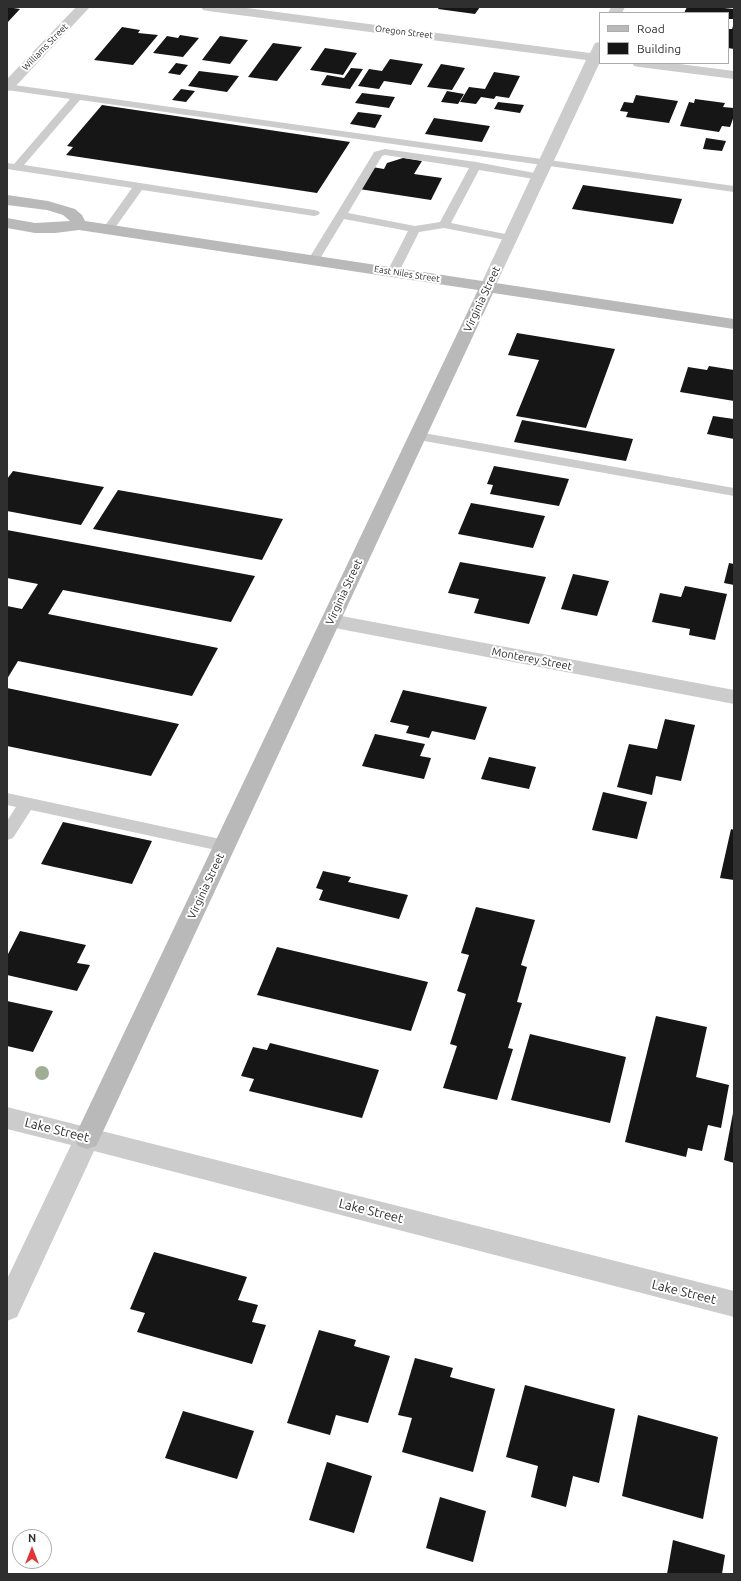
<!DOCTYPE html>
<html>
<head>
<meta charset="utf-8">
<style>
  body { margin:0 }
  #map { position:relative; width:741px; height:1581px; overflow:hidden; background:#fff; font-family:Ubuntu,sans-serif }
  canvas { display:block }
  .frame { position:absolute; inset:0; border:8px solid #2f2f2f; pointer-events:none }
  .legend { position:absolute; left:599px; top:12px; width:130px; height:52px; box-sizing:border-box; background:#fff; border:1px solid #acacac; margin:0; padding:5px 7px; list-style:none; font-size:12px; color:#2f2f2f }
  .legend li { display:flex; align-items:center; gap:8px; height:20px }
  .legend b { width:20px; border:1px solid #acacac }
  .north { position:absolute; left:12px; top:1529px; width:40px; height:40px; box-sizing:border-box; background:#fff; border:1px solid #acacac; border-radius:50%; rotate:0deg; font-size:11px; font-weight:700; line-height:16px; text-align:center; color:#2f2f2f }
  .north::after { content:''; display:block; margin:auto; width:14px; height:18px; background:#e33438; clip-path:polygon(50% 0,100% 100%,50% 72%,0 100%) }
</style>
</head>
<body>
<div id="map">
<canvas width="741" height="1581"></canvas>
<div class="frame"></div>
<ul class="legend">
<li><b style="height:5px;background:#b9b9b9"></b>Road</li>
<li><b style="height:11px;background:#161616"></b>Building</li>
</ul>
<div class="north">N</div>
</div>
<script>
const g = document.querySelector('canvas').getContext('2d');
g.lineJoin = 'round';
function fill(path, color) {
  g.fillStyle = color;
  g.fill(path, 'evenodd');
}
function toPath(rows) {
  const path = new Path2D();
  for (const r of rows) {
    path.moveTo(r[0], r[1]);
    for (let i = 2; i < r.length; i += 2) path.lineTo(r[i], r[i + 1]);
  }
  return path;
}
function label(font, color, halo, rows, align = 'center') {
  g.font = font + ' Ubuntu,sans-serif';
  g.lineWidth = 4;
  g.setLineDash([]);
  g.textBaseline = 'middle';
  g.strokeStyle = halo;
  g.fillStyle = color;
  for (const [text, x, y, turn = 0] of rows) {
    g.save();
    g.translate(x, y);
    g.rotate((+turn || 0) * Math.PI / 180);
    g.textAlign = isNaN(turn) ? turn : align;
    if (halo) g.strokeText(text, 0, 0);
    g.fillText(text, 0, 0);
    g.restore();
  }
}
fill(toPath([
  [7,7,20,9,7,23],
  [439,7,480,7,475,14,438,9],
  [687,7,714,7,734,9,734,19,728,19,728,13,684,13],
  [734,23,734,49,728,48,728,29,732,29],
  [122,27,140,30,138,33,158,35,133,65,94,60],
  [180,35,199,38,183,57,153,53,167,36,178,38],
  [220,36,248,40,230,64,202,60],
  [273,43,302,47,277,81,248,77],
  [325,48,357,53,343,75,310,70],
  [390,59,423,64,411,85,384,81,379,89,358,86,369,69,382,71],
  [176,63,188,65,180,75,168,73],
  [441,64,465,68,452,90,427,87],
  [351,68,363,69,350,89,321,85,327,75,344,78],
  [199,71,239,76,227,92,188,86],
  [494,72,520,76,509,98,496,96,494,99,481,97,476,104,460,102,469,87,485,89],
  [181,89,195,91,186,102,172,100],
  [447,91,464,94,458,104,441,102],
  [362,93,395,97,389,108,355,103],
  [636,95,678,101,669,123,626,117,628,112,620,111,624,102,633,103],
  [695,99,725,103,723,107,734,108,734,116,730,127,722,126,719,132,680,126,689,102,694,103],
  [498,102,524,105,520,113,494,109],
  [102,105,350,142,317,193,66,155,73,147,67,146],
  [358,112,382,115,375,128,350,124],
  [434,118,490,126,482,142,425,134],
  [706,138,726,141,722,151,703,149],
  [403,158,422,161,414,174,442,178,431,200,359,189,372,167,384,169,387,163],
  [583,185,682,199,673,224,572,209],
  [517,333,615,349,586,428,516,416,539,360,508,355],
  [709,366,734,370,734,401,680,392,688,367,707,370],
  [713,416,734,419,734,439,707,434],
  [522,420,633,439,626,461,514,442],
  [494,466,569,479,559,506,490,494,493,485,487,484],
  [13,471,104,487,81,525,7,511,7,479],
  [118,490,283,519,262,560,93,529],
  [471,503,545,516,533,548,458,534],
  [7,530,255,576,231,622,63,590,48,614,218,648,192,696,18,661,7,679,7,606,22,609,38,584,7,578],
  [460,562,546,577,529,624,474,613,479,599,448,593],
  [729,563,734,564,734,585,724,583],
  [573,574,609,581,597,616,561,609],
  [685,586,727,594,715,640,689,635,690,629,652,622,660,593,681,597],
  [7,688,179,724,151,776,7,746],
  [403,690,487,707,475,740,432,731,429,738,406,733,409,726,390,722],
  [665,719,695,725,681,781,656,776,652,795,617,787,629,744,657,749],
  [375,734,425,744,420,756,431,758,424,779,362,766],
  [489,757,536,767,529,789,481,779],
  [603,792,647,802,637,839,592,830],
  [63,822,152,841,132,884,41,864],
  [731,829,734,830,734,880,720,878],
  [323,871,351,877,348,882,408,895,399,919,319,900,323,890,316,888],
  [476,907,535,920,521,965,527,967,517,1002,522,1003,508,1048,513,1049,497,1100,443,1088,457,1046,450,1044,466,994,457,991,469,955,461,953],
  [20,931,86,945,77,963,90,965,77,991,7,975,7,956],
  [277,947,428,982,411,1031,257,995],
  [7,1001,53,1011,33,1052,7,1046],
  [656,1016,707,1027,696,1077,729,1085,721,1128,708,1125,702,1151,688,1148,686,1157,625,1142],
  [530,1034,626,1057,610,1123,511,1100],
  [270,1043,379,1070,362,1118,249,1091,254,1079,241,1076,253,1047,267,1050],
  [733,1113,734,1113,734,1163,724,1160],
  [154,1252,247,1277,238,1300,258,1305,252,1322,266,1325,252,1364,137,1332,145,1313,130,1309],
  [319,1330,356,1340,354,1346,390,1356,368,1423,336,1415,330,1435,287,1423],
  [415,1358,453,1368,450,1377,495,1389,473,1472,402,1452,412,1418,398,1415],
  [525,1385,615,1409,599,1483,573,1476,566,1507,531,1497,538,1466,506,1457],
  [183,1411,254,1431,237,1479,165,1458],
  [638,1415,718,1437,703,1519,622,1496],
  [327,1462,372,1476,354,1533,309,1520],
  [440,1497,486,1511,473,1562,426,1548],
  [673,1540,725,1555,722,1574,667,1574]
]), '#161616');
fill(toPath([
  [7,84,734,186,734,192,80,100,24,165,314,210,318,211,320,213,318,215,314,216,142,190,112,232,108,233,104,232,102,230,132,188,7,169,7,163,14,164,70,99,7,90,7,84],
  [385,149,476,162,540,174,546,177,540,180,479,170,451,223,515,236,517,238,515,240,511,241,444,228,419,232,399,272,397,275,393,276,389,275,387,272,408,231,344,219,318,262,310,262,308,260,373,154,374,152,385,149],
  [385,155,469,168,440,222,415,226,348,213,382,156,385,155],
  [418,432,734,488,734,496,413,439,411,436,413,433,418,432],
  [7,793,225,840,231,842,233,846,231,850,225,852,31,810,13,838,7,840,7,821,16,807,7,805,7,793]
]), '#ccc');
fill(toPath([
  [76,7,90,7,12,90,7,91,7,79,76,7],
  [201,7,239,7,590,53,595,43,600,42,600,62,494,289,488,291,482,289,480,286,586,60,208,11,203,10,201,7],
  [611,7,625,7,622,13,608,13,611,7],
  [632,63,672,63,734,71,734,79,639,67,634,66,632,63],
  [331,614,734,690,734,704,324,626,321,621,324,616,331,614],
  [7,1107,734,1291,734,1317,94,1151,17,1317,7,1321,7,1279,71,1145,7,1129,7,1107]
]), '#ccc');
fill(toPath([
  [7,195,48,201,75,209,82,215,85,221,734,319,734,329,493,293,100,1138,96,1146,87,1149,78,1146,74,1138,478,290,79,230,55,233,35,233,7,228,7,218,35,223,70,221,63,215,47,210,7,205,7,195]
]), '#b9b9b9');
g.fillStyle = '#9fad94';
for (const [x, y] of [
  [42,1073]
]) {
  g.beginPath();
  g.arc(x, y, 7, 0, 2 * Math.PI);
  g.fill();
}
label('9px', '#2f2f2f', '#fff', [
  ["Oregon Street",404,32,7],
  ["Williams Street",45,47,-46],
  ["East Niles Street",407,274,9]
]);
label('11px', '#2f2f2f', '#fff', [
  ["Virginia Street",482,299,-65],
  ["Virginia Street",344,592,-65],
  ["Monterey Street",532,659,11],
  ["Virginia Street",206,886,-65]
]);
label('13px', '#2f2f2f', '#fff', [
  ["Lake Street",57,1130,14],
  ["Lake Street",371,1211,14],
  ["Lake Street",684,1292,14]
]);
</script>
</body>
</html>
